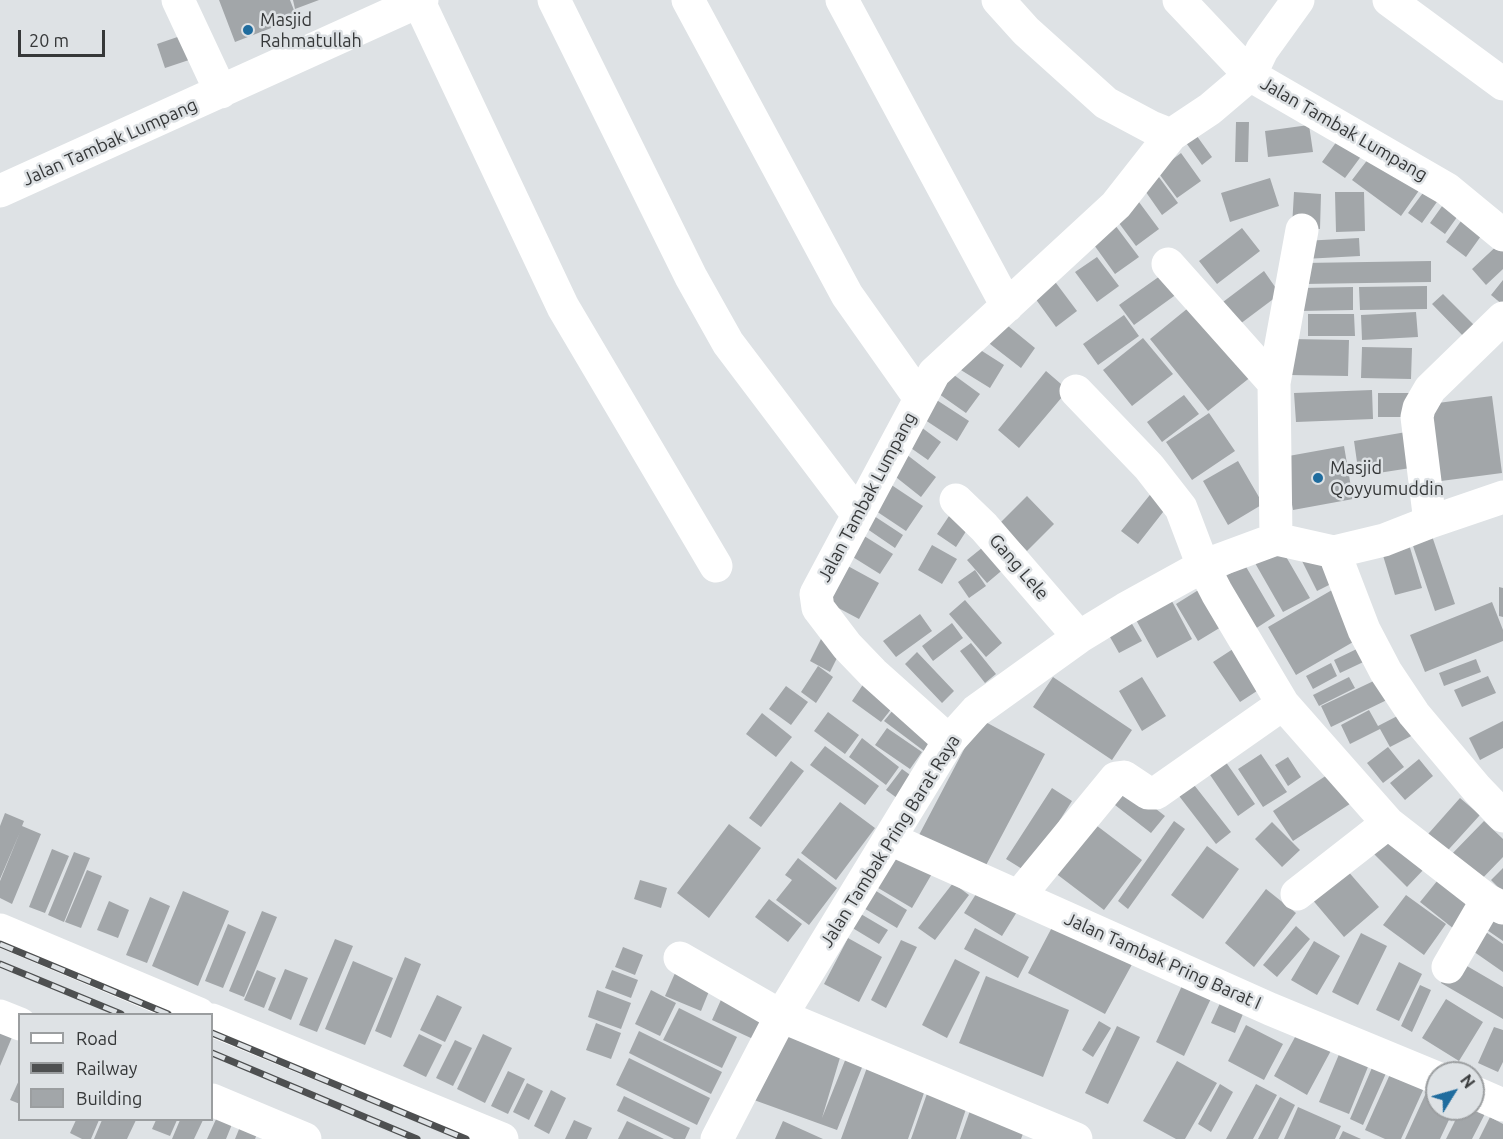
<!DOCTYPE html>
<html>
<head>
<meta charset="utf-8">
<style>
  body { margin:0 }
  #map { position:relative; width:1503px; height:1139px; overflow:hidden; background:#dee2e5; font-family:Ubuntu,sans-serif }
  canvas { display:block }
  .legend { position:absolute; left:18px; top:1013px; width:195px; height:108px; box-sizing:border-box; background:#dee2e5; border:2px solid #9b9ea0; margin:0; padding:8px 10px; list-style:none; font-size:18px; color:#363839 }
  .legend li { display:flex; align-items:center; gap:12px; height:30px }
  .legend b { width:30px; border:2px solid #9b9ea0 }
  .north { position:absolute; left:1425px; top:1061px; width:60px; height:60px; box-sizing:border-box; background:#dee2e5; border:2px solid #9b9ea0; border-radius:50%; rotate:53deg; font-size:16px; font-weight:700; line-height:24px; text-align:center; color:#363839 }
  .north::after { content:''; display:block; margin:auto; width:21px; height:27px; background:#1f6c9e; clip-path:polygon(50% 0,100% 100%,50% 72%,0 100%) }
  .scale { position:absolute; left:18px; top:30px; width:87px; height:27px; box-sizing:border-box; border:3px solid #363839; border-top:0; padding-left:8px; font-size:18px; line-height:21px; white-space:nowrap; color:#363839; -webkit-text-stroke:4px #dee2e5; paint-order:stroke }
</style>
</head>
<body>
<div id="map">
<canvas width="1503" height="1139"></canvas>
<ul class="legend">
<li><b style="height:8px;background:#fff"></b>Road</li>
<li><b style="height:8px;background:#4e5051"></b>Railway</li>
<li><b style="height:16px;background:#a2a6a9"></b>Building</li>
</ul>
<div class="north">N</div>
<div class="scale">20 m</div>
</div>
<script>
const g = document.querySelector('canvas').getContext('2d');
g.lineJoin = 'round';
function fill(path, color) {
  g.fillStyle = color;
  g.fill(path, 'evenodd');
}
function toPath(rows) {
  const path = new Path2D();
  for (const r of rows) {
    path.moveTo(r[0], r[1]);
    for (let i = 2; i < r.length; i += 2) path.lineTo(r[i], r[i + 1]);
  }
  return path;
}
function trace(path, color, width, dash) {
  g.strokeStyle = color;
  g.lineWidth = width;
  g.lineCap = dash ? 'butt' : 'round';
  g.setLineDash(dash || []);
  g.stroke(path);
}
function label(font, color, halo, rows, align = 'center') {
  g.font = font + ' Ubuntu,sans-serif';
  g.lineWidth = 5;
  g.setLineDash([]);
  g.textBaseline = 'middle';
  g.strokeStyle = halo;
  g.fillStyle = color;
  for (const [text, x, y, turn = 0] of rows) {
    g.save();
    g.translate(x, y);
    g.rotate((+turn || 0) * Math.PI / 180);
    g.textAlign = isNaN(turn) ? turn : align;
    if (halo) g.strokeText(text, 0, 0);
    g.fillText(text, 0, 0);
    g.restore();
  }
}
fill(toPath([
  [219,0,290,0,297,18,235,42],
  [293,0,319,0,295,9],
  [192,32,201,56,165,68,157,44],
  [1236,122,1249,122,1248,162,1235,162],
  [1309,125,1313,152,1268,157,1265,131],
  [1194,132,1212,157,1202,165,1184,140],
  [1342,134,1365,151,1345,178,1322,162],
  [1375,150,1425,182,1401,216,1352,180],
  [1181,153,1201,181,1177,198,1157,171],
  [1156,173,1178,203,1162,215,1141,185],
  [1270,178,1279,206,1230,222,1221,193],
  [1431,182,1444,192,1422,223,1408,213],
  [1294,192,1321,194,1320,229,1292,227],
  [1335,192,1364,192,1365,231,1336,232],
  [1450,195,1465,206,1445,234,1430,223],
  [1136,198,1159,229,1136,246,1113,215],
  [1466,214,1486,229,1466,257,1446,242],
  [1112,221,1139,257,1115,274,1089,238],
  [1242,228,1260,251,1217,284,1199,261],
  [1359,238,1360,256,1304,259,1303,241],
  [1503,240,1503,269,1486,285,1472,269],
  [1097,257,1119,286,1097,302,1075,272],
  [1431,261,1431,282,1303,284,1303,263],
  [1167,271,1181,291,1134,325,1119,305],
  [1264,271,1280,294,1236,327,1219,305],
  [1053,279,1077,311,1056,327,1032,294],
  [1503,280,1503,305,1491,295],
  [1427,286,1427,309,1360,310,1359,287],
  [1353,287,1353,310,1301,311,1301,288],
  [1443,294,1476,327,1465,338,1432,304],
  [1193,304,1252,376,1208,411,1150,339],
  [1416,312,1418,337,1362,340,1361,315],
  [1308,314,1354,314,1355,336,1308,336],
  [1124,315,1139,336,1098,365,1083,344],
  [997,317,1035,348,1021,368,981,337],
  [1143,338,1173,374,1132,406,1103,370],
  [1290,339,1349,340,1348,376,1289,375],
  [971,344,1004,365,990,388,956,367],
  [1362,347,1412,348,1411,379,1361,378],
  [943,367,980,394,966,413,929,387],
  [1046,371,1068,390,1019,448,998,430],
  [1372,390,1373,419,1296,422,1294,393],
  [1378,393,1410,393,1410,417,1378,417],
  [1184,395,1199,414,1162,442,1147,422],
  [1492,396,1502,473,1441,481,1430,404],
  [932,397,969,421,957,441,919,416],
  [1209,413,1235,451,1192,480,1166,442],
  [921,427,941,442,928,460,908,446],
  [1412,431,1417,467,1359,476,1354,441],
  [1344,446,1353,499,1293,510,1283,457],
  [902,451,936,477,921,497,887,470],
  [1238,461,1263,504,1228,525,1203,481],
  [884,480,923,506,906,531,867,505],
  [1157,486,1174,498,1138,544,1121,531],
  [1027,496,1054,524,1027,551,1000,523],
  [953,510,972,522,956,547,937,534],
  [868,512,903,535,895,548,860,524],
  [1430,530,1455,604,1435,611,1410,537],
  [861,534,893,554,880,574,848,554],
  [993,539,1012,562,987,583,967,560],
  [1277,541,1310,598,1283,612,1251,556],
  [1408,541,1422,588,1395,595,1381,549],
  [932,545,957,559,942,584,918,570],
  [1325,550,1339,580,1317,591,1302,561],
  [846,565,879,583,859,619,827,602],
  [1245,565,1275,616,1255,629,1224,577],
  [975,570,986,586,969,598,958,582],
  [1208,584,1231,621,1198,641,1176,604],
  [1499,587,1503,588,1503,617,1499,616],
  [1165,588,1192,639,1157,658,1129,607],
  [1332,590,1360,638,1296,675,1268,627],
  [965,600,1002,643,986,657,949,614],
  [1492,602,1503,630,1503,641,1425,672,1410,635],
  [920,614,932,631,896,657,883,641],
  [1128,617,1142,641,1119,653,1106,630],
  [952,623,963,638,933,661,922,646],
  [824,633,844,644,830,672,810,661],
  [971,643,996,674,985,683,960,651],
  [1367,644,1374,657,1340,673,1334,660],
  [1233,649,1260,689,1240,702,1213,662],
  [917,652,954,691,942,703,905,664],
  [1476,659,1481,672,1444,686,1439,673],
  [1331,663,1337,676,1313,689,1306,676],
  [818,666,833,677,816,703,801,692],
  [1488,676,1496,693,1462,707,1454,690],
  [1053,677,1132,730,1112,760,1033,707],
  [1142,677,1166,716,1142,731,1119,691],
  [1349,677,1355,688,1319,706,1313,695],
  [1382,677,1391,698,1331,727,1321,706],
  [866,680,896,703,881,722,852,701],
  [786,686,808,702,791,725,769,709],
  [898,704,937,734,924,751,884,721],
  [1369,710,1378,726,1409,710,1421,731,1390,747,1380,729,1350,744,1341,725],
  [828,712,859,735,845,754,814,731],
  [762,713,792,737,776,757,746,734],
  [980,719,1045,754,984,869,919,835],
  [1503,721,1503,748,1480,760,1469,738],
  [887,728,922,752,910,769,875,745],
  [862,738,899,767,886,785,849,757],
  [825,746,879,786,865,805,810,765],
  [1388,747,1404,767,1383,783,1367,763],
  [1261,754,1287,792,1263,807,1238,769],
  [1288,757,1301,777,1288,786,1275,765],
  [1223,758,1255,804,1238,816,1206,769],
  [1419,759,1433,776,1405,800,1390,783],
  [791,761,804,771,761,827,749,818],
  [902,769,913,777,897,798,886,790],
  [1336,769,1356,800,1293,841,1273,811],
  [1119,780,1165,816,1151,833,1106,798],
  [1191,781,1231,832,1216,844,1176,792],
  [1052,788,1072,801,1027,872,1006,859],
  [1460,798,1480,815,1440,859,1421,842],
  [840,802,875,828,836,880,801,853],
  [5,813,24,821,22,826,41,834,12,904,0,898,0,881,20,832,0,879,0,826],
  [1084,816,1142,860,1104,910,1046,866],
  [1174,821,1185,829,1128,909,1118,901],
  [1484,821,1503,839,1503,857,1475,886,1447,859],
  [1272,822,1300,850,1282,867,1255,839],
  [729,824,761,848,709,918,677,893],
  [1386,829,1425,868,1407,887,1368,848],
  [890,845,933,872,912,908,868,882],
  [1207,846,1239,869,1203,919,1171,895],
  [52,849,69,856,45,913,29,907],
  [74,852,90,858,64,922,48,915],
  [798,858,837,888,809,925,776,900,792,880,785,875],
  [1340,862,1379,907,1344,937,1305,891],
  [1503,868,1503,892,1491,880],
  [87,870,102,876,81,928,65,922],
  [1446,870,1480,897,1454,929,1420,902],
  [640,880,667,888,661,908,634,899],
  [953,883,969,895,935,940,918,928],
  [983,883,1020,907,1002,936,964,913],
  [868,886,907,910,897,928,857,904],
  [1266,889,1296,913,1254,967,1225,943],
  [183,891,229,911,198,986,152,966],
  [1406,895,1446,924,1424,955,1383,925],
  [150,897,170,906,147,963,126,955],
  [769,899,802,924,788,942,755,917],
  [109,901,129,910,118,938,97,930],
  [849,907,888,930,879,944,841,921],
  [262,911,277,917,244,997,229,991],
  [1503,911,1503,941,1484,928],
  [1059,914,1136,957,1105,1014,1028,973],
  [228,924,246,932,223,988,205,981],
  [1296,926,1310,939,1277,977,1263,965],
  [975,928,1029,957,1018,978,964,949],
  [1483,930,1503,944,1503,972,1470,949],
  [1361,933,1387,946,1358,1005,1332,992],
  [848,938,882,957,859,1002,824,984],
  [335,939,353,946,317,1032,299,1025],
  [901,940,917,947,886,1008,871,1000],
  [1314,941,1340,956,1317,995,1291,980],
  [623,947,643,955,635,975,615,967],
  [405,957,421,964,391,1038,375,1031],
  [955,959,980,972,947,1038,922,1025],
  [1455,959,1503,987,1503,1019,1441,983],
  [353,961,393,978,365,1045,325,1029],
  [1399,962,1422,974,1399,1021,1376,1010],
  [679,964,714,979,701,1011,665,996],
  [285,969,308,978,291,1020,268,1010],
  [257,970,276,978,264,1008,244,1000],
  [612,970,638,980,631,998,605,988],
  [986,976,1069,1010,1043,1077,959,1043],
  [1186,977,1215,990,1184,1056,1156,1042],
  [1420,985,1431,990,1412,1032,1401,1026],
  [597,990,631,1003,621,1029,588,1017],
  [651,990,676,1003,660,1036,635,1024],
  [1225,992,1248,1002,1235,1033,1211,1023],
  [724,993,765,1012,753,1039,712,1020],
  [437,995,462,1007,445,1042,420,1030],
  [1446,999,1483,1022,1459,1061,1422,1038],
  [679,1008,737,1037,722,1068,663,1040],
  [1099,1021,1111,1028,1093,1057,1082,1050],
  [596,1023,621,1033,611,1059,586,1050],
  [0,1024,15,1030,0,1066],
  [1246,1025,1283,1044,1264,1080,1228,1061],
  [1117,1026,1140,1037,1108,1104,1085,1093],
  [1301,1026,1334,1045,1307,1095,1274,1076],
  [782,1027,842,1051,822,1118,848,1053,865,1060,837,1130,754,1100],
  [1494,1027,1503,1030,1503,1062,1498,1072,1478,1063],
  [639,1031,722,1072,711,1094,629,1053],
  [419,1034,442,1045,426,1077,403,1066],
  [483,1034,512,1048,485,1103,457,1089],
  [455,1040,472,1048,453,1086,436,1078],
  [1345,1040,1374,1052,1349,1114,1319,1102],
  [1377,1056,1391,1062,1363,1125,1350,1119],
  [629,1058,710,1098,697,1125,616,1085],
  [1177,1061,1217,1083,1185,1139,1176,1139,1143,1121],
  [869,1062,926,1087,908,1139,841,1139],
  [508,1071,525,1079,508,1114,491,1106],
  [1391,1072,1424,1088,1401,1139,1385,1139,1365,1130],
  [20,1078,20,1104,10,1100],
  [527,1083,543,1091,529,1120,513,1112],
  [1220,1084,1233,1092,1211,1132,1198,1124],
  [1256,1084,1277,1095,1253,1139,1226,1139],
  [930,1085,969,1100,956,1139,911,1139],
  [551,1090,566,1098,549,1134,534,1126],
  [1426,1093,1437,1098,1437,1109,1454,1109,1440,1139,1405,1139],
  [624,1096,690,1128,685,1139,674,1139,617,1111],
  [1280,1097,1295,1105,1278,1139,1258,1139],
  [973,1102,1027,1123,1021,1139,960,1139],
  [1491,1102,1472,1139,1446,1139,1461,1109,1473,1109],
  [222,1106,237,1112,226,1139,207,1139],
  [1298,1107,1341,1126,1335,1139,1284,1139],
  [244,1117,261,1124,255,1139,235,1139],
  [1490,1117,1503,1124,1503,1139,1479,1139],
  [76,1120,99,1120,91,1139,82,1139,70,1133],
  [102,1120,136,1120,127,1139,94,1139],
  [156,1120,177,1120,170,1136,152,1129],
  [180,1120,203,1120,194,1139,172,1139],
  [574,1120,592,1128,587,1139,565,1139],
  [627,1121,664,1139,618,1139],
  [783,1121,823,1139,775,1139],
  [1343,1131,1361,1139,1339,1139]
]), '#a2a6a9');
trace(toPath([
  [178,0,221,92],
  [554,0,691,277,728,343,858,515],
  [688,0,847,295,919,397],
  [842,0,1007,306],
  [998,0,1026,31,1106,103,1151,127,1171,135],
  [1179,0,1250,75,1262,50,1298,0],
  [1389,0,1503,84],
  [419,2,563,307,716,566],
  [0,191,422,0],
  [1168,264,1274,383],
  [1076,391,1149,467,1181,508,1203,566,1217,593,1283,704,1388,823,1487,900,1503,908],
  [956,500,984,527,1079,637],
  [1430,522,1417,417,1419,408,1430,389,1503,318],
  [1276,539,1274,383,1302,230],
  [1334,552,1364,630,1386,672,1414,714,1477,789,1503,816],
  [949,741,873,673,847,646,818,608,816,594,934,373,1116,205,1171,135,1210,109,1250,75,1447,189,1503,235],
  [890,839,1270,1009,1437,1078],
  [1297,894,1388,823],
  [1019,896,1116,778,1124,777,1148,793,1156,793,1283,704],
  [0,930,199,1014],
  [680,958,781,1016,1076,1139],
  [1448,967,1487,900],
  [0,1016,20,1024],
  [212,1020,502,1139],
  [1473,1092,1503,1105],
  [212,1100,305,1139],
  [717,1139,781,1016,949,741,976,711,1079,637,1125,609,1203,566,1276,539,1334,552,1384,540,1430,522,1503,497]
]), '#fff', 33);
const rail = toPath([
  [0,944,168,1014],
  [0,964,121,1014],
  [212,1033,466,1139],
  [212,1053,417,1139]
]);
trace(rail, '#4e5051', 7);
trace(rail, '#dee2e5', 4.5, [14]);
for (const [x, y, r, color] of [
  [248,30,6,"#1f6c9e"],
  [1318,478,6,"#1f6c9e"]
]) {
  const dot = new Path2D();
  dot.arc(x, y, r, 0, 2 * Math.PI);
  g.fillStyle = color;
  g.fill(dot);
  trace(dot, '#dee2e5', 2);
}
label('18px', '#363839', '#dee2e5', [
  ["Masjid",260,20],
  ["Rahmatullah",260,41],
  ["Masjid",1330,468],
  ["Qoyyumuddin",1330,489]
], 'left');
label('18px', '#363839', '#dee2e5', [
  ["Jalan Tambak Lumpang",1344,129,30],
  ["Jalan Tambak Lumpang",110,142,-24],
  ["Jalan Tambak Lumpang",867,497,-62],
  ["Gang Lele",1019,567,49],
  ["Jalan Tambak Pring Barat Raya",890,841,-58],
  ["Jalan Tambak Pring Barat I",1163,961,24]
]);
</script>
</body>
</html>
